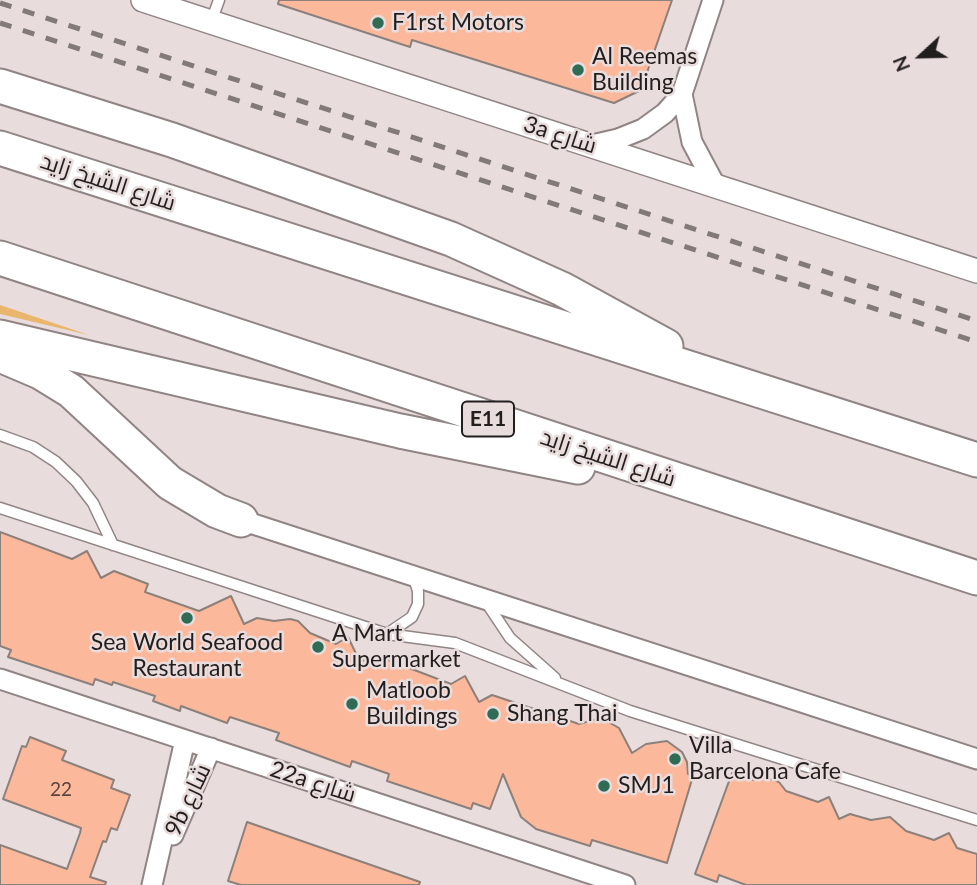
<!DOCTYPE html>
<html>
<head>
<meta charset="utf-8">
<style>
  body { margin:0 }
  #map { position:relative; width:977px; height:885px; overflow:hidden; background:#e9dcdc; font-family:Lato,sans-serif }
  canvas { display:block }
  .north { position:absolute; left:886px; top:21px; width:70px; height:70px; -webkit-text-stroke:5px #e9dcdc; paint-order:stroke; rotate:248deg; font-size:19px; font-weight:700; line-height:28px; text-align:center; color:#231e1e }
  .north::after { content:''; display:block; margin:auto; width:24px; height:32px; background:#231e1e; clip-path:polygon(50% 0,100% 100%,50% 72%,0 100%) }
</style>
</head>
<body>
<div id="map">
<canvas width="977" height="885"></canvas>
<div class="north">N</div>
</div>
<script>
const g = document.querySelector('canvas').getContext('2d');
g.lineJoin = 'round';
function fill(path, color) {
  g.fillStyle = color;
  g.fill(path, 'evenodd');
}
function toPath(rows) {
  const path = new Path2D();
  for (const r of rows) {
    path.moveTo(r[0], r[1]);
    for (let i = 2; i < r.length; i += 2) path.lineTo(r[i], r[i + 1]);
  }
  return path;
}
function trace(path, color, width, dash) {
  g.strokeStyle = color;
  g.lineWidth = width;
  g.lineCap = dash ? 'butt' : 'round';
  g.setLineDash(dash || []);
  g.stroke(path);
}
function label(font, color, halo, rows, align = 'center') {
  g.font = font + ' Lato,Cairo,sans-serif';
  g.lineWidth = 5;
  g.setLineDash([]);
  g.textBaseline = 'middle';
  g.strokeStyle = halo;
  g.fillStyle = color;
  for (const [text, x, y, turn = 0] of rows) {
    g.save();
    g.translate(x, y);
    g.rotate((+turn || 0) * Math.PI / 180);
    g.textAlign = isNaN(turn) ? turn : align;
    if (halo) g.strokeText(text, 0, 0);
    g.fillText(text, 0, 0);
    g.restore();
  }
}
fill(toPath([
  [0,305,89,335,0,314]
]), '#eab66e');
const building = toPath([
  [279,0,672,0,641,90,614,103,412,40,410,47,278,4,279,0],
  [0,532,72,559,87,551,101,578,114,571,148,584,145,592,199,611,231,596,244,624,257,618,274,621,290,619,298,621,310,633,336,644,348,637,360,662,375,655,451,684,465,676,479,702,492,695,579,724,597,719,605,720,619,728,632,753,646,744,667,741,682,752,687,762,688,774,693,776,667,863,592,840,590,846,536,829,521,817,503,774,490,809,473,803,471,809,387,781,389,774,352,761,350,767,276,740,279,733,230,717,227,723,181,706,180,711,153,701,155,696,113,682,112,685,95,679,93,685,8,657,11,650,0,646,0,532],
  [30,737,66,751,62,760,114,780,111,788,130,795,117,830,111,828,106,842,103,841,90,877,106,882,105,885,0,885,0,845,67,869,80,833,81,828,3,799,22,746,26,747,30,737],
  [732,773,751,780,764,777,779,782,786,791,818,802,829,797,839,819,850,814,871,820,890,817,906,831,934,840,949,833,957,848,977,854,977,885,746,885,719,875,717,882,695,874,732,773],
  [247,822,420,882,419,885,241,885,228,881,247,822]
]);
fill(building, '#fcb89b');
trace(building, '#8b807b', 2);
const service = toPath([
  [211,22,219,0],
  [0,435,33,447,56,462,76,481,93,503,113,545],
  [0,508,387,634,455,643,630,711,977,820],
  [486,602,510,638,555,678],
  [387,634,412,617,418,604,418,591,414,578]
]);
const minor = toPath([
  [682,94,692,142,715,185],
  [592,145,618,139,643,129,665,113,682,94,713,0],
  [241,520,977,759],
  [0,679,625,885],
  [173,835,211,748],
  [152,885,185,740]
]);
const tertiary = toPath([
  [143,0,977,271]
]);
const motorway = toPath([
  [0,86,172,140,451,239,562,289,666,346],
  [0,148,977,460],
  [0,258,977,578],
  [0,337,400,431,578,467],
  [0,355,40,372,71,391,170,483,217,511,241,520]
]);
trace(service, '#908485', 13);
trace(minor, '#908485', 23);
trace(tertiary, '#908485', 26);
trace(motorway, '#908485', 37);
trace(service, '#fff', 10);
trace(minor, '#fff', 19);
trace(tertiary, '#fff', 23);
trace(motorway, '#fff', 33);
trace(toPath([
  [0,3,977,321],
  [0,23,977,342]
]), '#827979', 5, [12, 12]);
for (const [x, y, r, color] of [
  [378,23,7,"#306b55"],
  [578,70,7,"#306b55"],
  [187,618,7,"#306b55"],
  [318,647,7,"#306b55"],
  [352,704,7,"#306b55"],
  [493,714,7,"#306b55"],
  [675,759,7,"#306b55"],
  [604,786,7,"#306b55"]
]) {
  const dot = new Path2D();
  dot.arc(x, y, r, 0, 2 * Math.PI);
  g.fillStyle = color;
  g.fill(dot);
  trace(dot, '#e9dcdc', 2.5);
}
label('19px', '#59443d', null, [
  ["22",61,790]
]);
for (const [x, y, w] of [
  [488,419,52]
]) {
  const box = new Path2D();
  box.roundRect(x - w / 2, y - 17.5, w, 35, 5);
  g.fillStyle = '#e9dcdc';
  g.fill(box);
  trace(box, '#231e1e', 2);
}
label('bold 21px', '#231e1e', null, [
  ["E11",488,419]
]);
label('23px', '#231e1e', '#e9dcdc', [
  ["F1rst Motors",392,23],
  ["Al Reemas",592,57],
  ["Building",592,83],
  ["A Mart",332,634],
  ["Supermarket",332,660],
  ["Sea World Seafood",187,643,"center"],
  ["Restaurant",187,669,"center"],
  ["Matloob",366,691],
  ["Buildings",366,717],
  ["Shang Thai",507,714],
  ["Villa",689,746],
  ["Barcelona Cafe",689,772],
  ["SMJ1",618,786]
], 'left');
label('23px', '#231e1e', '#e9dcdc', [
  ["3a شارع",560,135,18],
  ["شارع الشيخ زايد",108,182,18],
  ["شارع الشيخ زايد",608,458,18],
  ["22a شارع",313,782,18],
  ["9b شارع",188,800,-65]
]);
</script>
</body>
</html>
